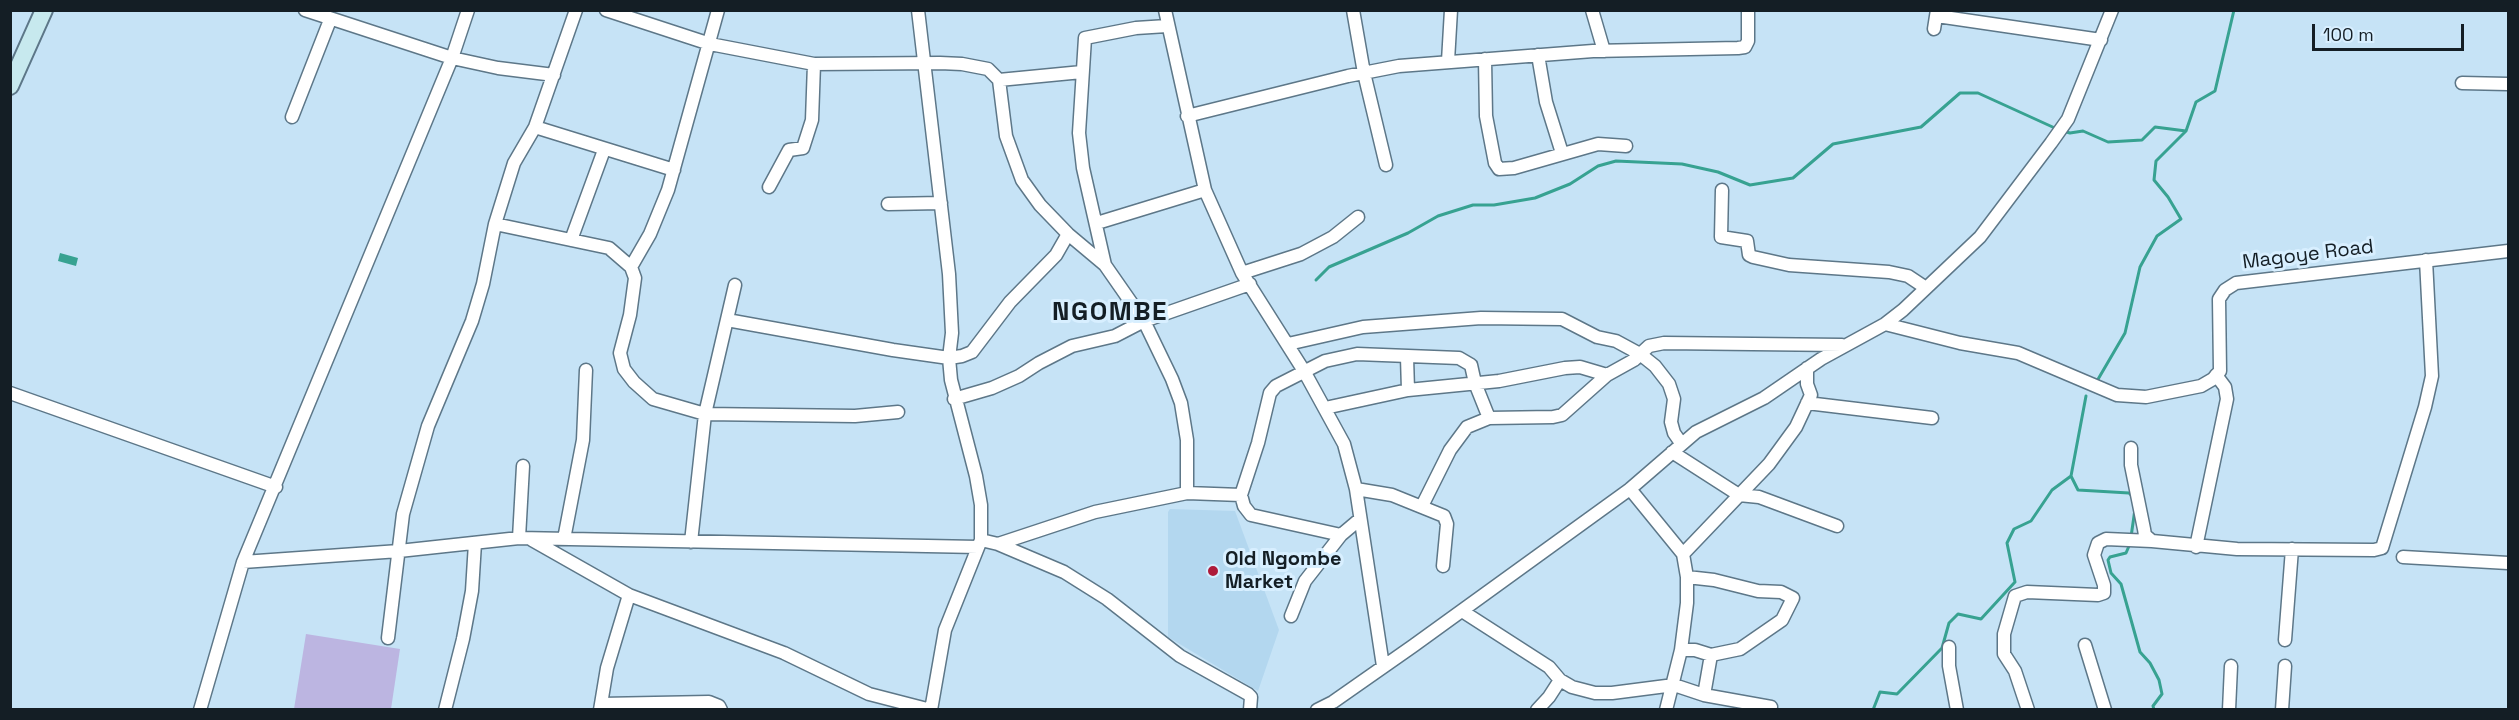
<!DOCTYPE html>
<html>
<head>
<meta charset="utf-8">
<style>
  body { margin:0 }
  #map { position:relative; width:2519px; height:720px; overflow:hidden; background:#c6e3f6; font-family:"Space Grotesk",sans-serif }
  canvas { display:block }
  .frame { position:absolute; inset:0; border:12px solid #141e25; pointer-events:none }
  .scale { position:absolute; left:2312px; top:24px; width:152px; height:27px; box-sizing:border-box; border:3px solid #141e25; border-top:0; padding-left:8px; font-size:18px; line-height:21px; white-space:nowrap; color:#141e25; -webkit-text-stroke:4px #d8efff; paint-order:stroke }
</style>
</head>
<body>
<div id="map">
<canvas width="2519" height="720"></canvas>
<div class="frame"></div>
<div class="scale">100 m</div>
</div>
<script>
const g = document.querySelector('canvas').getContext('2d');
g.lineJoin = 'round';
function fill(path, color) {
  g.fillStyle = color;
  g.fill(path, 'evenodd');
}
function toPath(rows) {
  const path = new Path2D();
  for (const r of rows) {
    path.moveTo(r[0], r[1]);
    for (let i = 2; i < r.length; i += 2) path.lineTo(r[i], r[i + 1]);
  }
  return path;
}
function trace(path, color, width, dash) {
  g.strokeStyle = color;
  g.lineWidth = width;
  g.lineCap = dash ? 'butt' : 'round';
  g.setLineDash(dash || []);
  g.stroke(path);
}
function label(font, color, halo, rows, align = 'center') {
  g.font = font + ' "Space Grotesk",sans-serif';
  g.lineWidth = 6;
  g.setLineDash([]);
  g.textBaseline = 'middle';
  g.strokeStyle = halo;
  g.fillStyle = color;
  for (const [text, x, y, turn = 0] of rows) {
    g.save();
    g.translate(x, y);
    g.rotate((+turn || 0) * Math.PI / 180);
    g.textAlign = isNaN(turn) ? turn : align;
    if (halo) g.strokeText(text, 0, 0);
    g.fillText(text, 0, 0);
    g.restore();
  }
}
fill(toPath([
  [1170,509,1235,511,1279,630,1258,691,1168,637,1168,512]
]), '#b3d7ef');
fill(toPath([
  [306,634,400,649,391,709,294,709]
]), '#bcb5e1');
fill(toPath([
  [60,253,78,258,76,266,58,261]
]), '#37a291');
trace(toPath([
  [2063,131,2070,133,2083,131,2108,142,2142,140,2155,127,2186,131],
  [1316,280,1329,267,1408,233,1438,216,1473,205,1494,205,1535,198,1570,184,1598,166,1616,161,1682,164,1718,172,1750,185,1793,178,1833,144,1921,127,1960,93,1978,93,2057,129],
  [2097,381,2125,333,2140,267,2157,236,2181,219,2168,197,2154,180,2156,161,2186,131,2196,102,2215,91,2234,10],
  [2071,476,2078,490,2129,493,2133,497],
  [2131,537,2135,509],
  [2129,546,2126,553,2110,557,2108,560,2111,573,2121,584,2140,652,2150,663,2159,680,2162,694,2153,706,2154,710],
  [1873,710,1880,692,1897,694,1942,648,1949,623,1958,614,1981,619,2015,582,2007,543,2014,529,2031,521,2052,490,2071,476,2086,396]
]), '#37a291', 3);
const street = toPath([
  [305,10,452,58,498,68,554,75],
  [606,10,710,44,814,64,940,63,962,64,988,69,999,80,1006,136,1022,180,1040,205,1068,234,1105,265],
  [918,10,949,274,952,333,949,358,951,380,976,476,981,505,981,540,945,630,931,710],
  [1165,10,1205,190,1242,273,1304,371,1344,444,1356,489,1383,666],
  [1353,10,1364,73,1386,165],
  [1592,10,1604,51],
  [1937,16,2101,40],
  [1934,29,1937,10],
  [1538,55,1546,102,1562,153],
  [1485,59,1486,116,1495,163,1499,169,1514,168,1598,144,1626,146],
  [1448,61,1451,10],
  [999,80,1082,72],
  [2462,83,2508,84],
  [1187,116,1348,76,1399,66,1593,51,1738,48,1745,47,1748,41,1748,10],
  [292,117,330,20],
  [535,127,674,170],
  [769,187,789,150,803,148,812,120,814,64],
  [1722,190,1721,237,1747,241,1749,255,1753,257,1789,265,1889,272,1908,276,1926,288],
  [888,204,941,203],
  [1097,223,1205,190],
  [495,224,571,240,604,150],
  [571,240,609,248,631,267,635,278,630,315,620,353,624,369,634,382,653,399,705,414,855,416,898,412],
  [631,267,650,234,668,190,718,10],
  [1242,273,1301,254,1333,237,1358,217],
  [727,320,893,350,949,358,962,356,972,352,1010,302,1056,255,1068,234],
  [1885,324,1960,343,2018,353,2117,395,2146,397,2201,386,2213,379,2220,371,2219,299,2225,290,2236,283,2508,251],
  [1288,344,1363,327,1481,318,1562,319,1597,337,1616,341,1640,354,1655,366,1669,384,1674,399,1671,422,1674,433,1681,443],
  [1407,357,1408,390],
  [10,393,276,487],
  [954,399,992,388,1019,376,1039,363,1072,346,1115,336,1144,321,1250,284],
  [1807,403,1932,418],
  [1325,408,1408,390,1499,381,1565,368,1580,367,1607,375],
  [2131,448,2131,465,2144,529,2145,535,2152,541,2237,549,2374,550,2382,548,2425,407,2432,376,2426,260],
  [1672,452,1739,495,1759,497,1837,526],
  [1356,489,1392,495,1444,516,1447,524,1443,566],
  [1630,489,1683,554,1687,577,1687,603,1681,650,1666,710],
  [1187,493,1241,495,1244,506,1251,515,1341,535],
  [1241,495,1258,443,1270,393,1276,386,1325,361,1357,354,1459,358,1471,365,1475,383,1489,418],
  [1422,506,1450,450,1467,427,1489,418,1553,417,1562,415,1607,375,1634,360,1649,346,1664,343,1842,345],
  [519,538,523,466],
  [564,539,583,440,586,370],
  [532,540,629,595,784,653,869,694,931,710],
  [981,540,998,544,1095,512,1187,493,1187,440,1181,403,1172,379,1144,321,1105,265,1083,168,1079,133,1085,38,1136,28,1167,26],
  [691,542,705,414,735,285],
  [998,544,1064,572,1107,599,1180,656,1248,694,1251,697,1250,710],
  [2196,547,2227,399,2225,387,2216,375],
  [1683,554,1769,464,1796,427,1811,395,1807,384,1807,368],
  [2403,557,2508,563],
  [243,562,399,551,519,538,978,547],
  [1462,611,1549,667,1560,680,1572,687,1595,693,1612,693,1674,685,1704,695,1771,707],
  [1291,616,1305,581,1341,535,1360,519],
  [388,638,403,514,428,426,472,321,483,284,495,224,514,163,535,127,576,10],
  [2285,640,2292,549],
  [2085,645,2105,710],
  [1949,647,1949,666,1957,710],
  [1681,650,1695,650,1711,655,1740,649,1782,620,1793,598,1781,592,1758,591,1714,580,1687,577],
  [1704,695,1711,655],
  [601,704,709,702,719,706,721,710],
  [200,710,243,562,452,58,468,10],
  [445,710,463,639,472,591,475,543],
  [600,710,607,668,629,595],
  [1317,710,1333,702,1413,646,1630,489,1696,432,1764,398,1821,359,1885,324,1903,310,1980,237,2051,143,2068,119,2112,10],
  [1537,710,1549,697,1560,680],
  [2028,710,2015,671,2004,654,2004,634,2015,596,2027,592,2098,595,2104,593,2104,585,2094,555,2098,543,2106,539,2152,541],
  [2229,710,2231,666],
  [2282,710,2285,666]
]);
const secondary = toPath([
  [10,86,44,10]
]);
trace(street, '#5d7788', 15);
trace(secondary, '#5d7788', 20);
trace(street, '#fff', 12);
trace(secondary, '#c7e9ee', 16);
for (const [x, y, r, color] of [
  [1213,571,6,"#ae1a3a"]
]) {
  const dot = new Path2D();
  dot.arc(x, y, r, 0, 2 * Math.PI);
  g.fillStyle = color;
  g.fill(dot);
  trace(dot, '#d8efff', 2);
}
label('20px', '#141e25', '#d8efff', [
  ["Magoye Road",2308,255,-7]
]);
label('bold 20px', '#141e25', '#d8efff', [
  ["Old Ngombe",1225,560],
  ["Market",1225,583]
], 'left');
g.letterSpacing = '1.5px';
label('bold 26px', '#141e25', '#d8efff', [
  ["NGOMBE",1110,313]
]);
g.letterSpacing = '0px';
</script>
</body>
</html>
